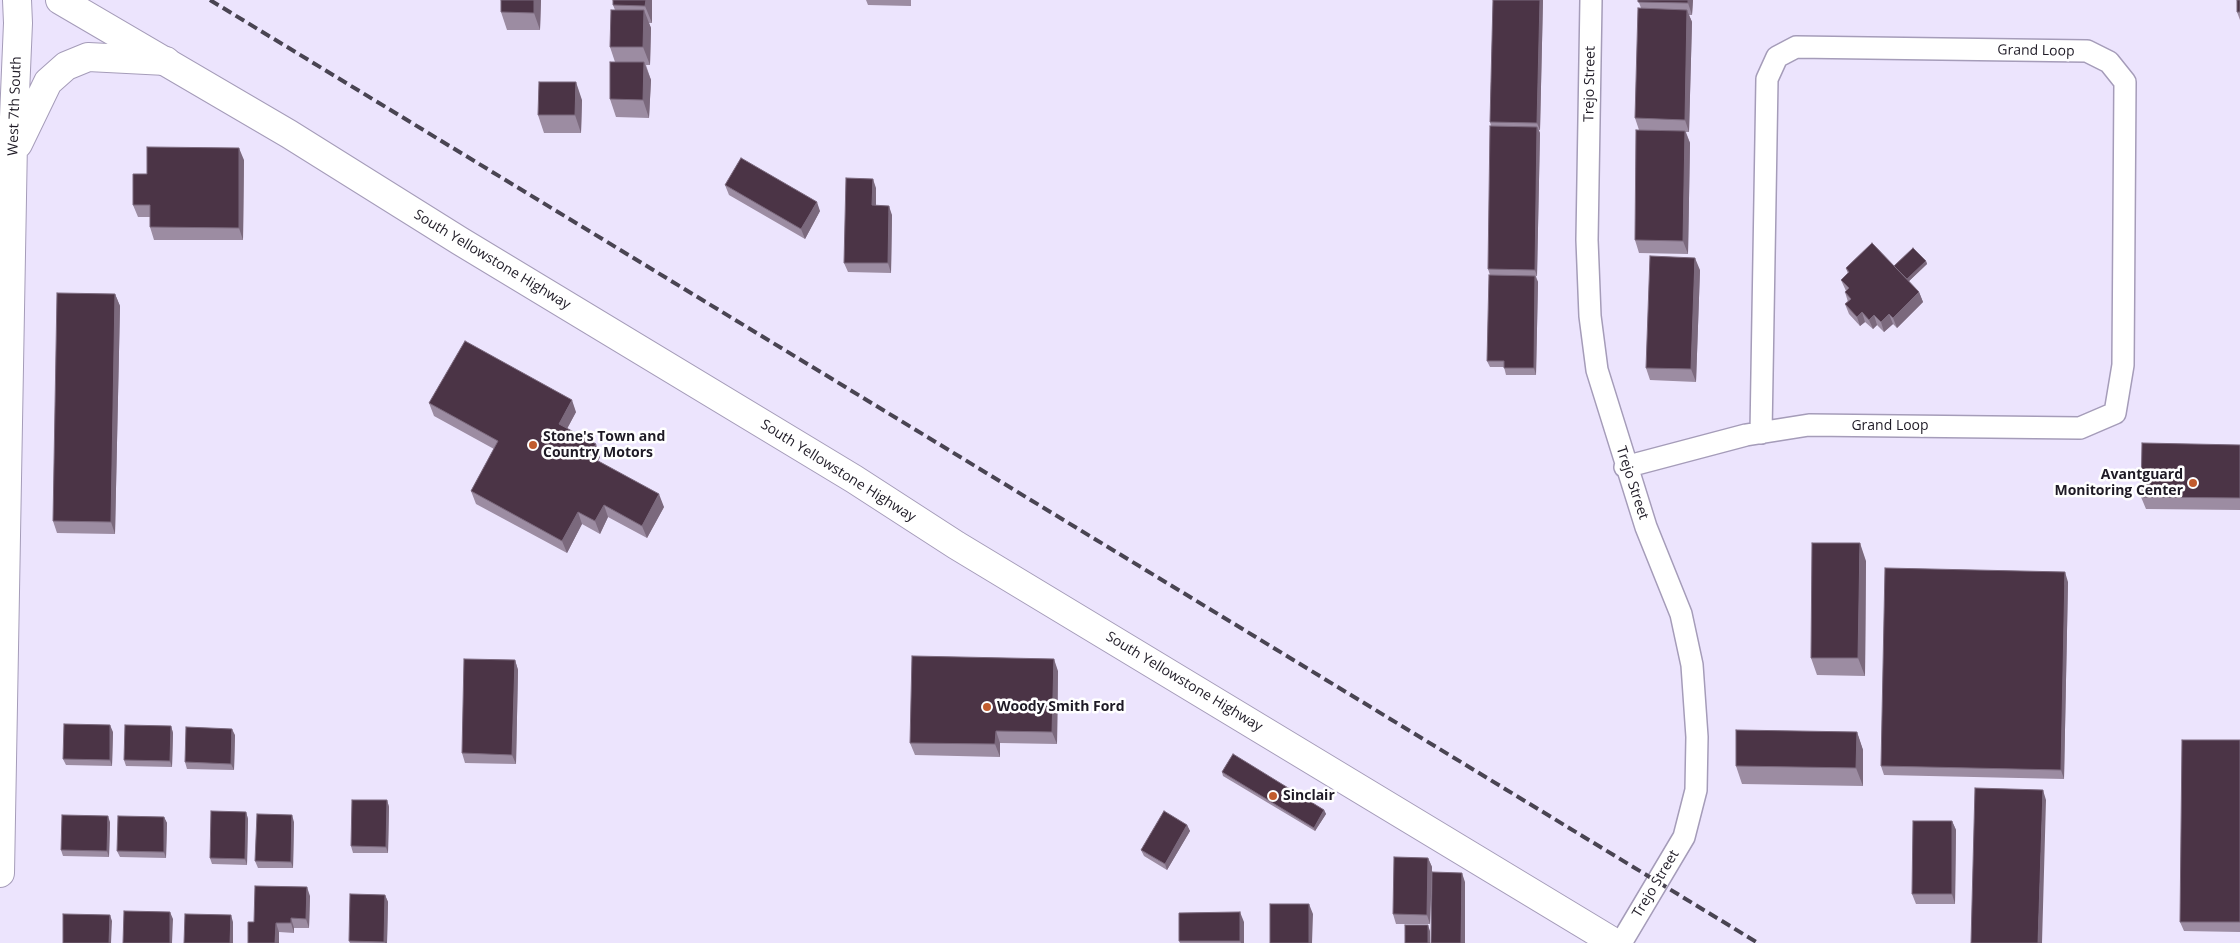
<!DOCTYPE html>
<html>
<head>
<meta charset="utf-8">
<style>
  body { margin:0 }
  canvas { display:block; background:#ece4fd }
</style>
</head>
<body>
<canvas width="2240" height="943"></canvas>
<script>
const g = document.querySelector('canvas').getContext('2d');
g.lineJoin = 'round';
function toPath(rows) {
  const path = new Path2D();
  for (const r of rows) {
    path.moveTo(r[0], r[1]);
    for (let i = 2; i < r.length; i += 2) path.lineTo(r[i], r[i + 1]);
  }
  return path;
}
function trace(path, color, width, dash) {
  g.strokeStyle = color;
  g.lineWidth = width;
  g.lineCap = dash ? 'butt' : 'round';
  g.setLineDash(dash || []);
  g.stroke(path);
}
function fill(path, color) {
  g.fillStyle = color;
  g.fill(path, 'evenodd');
}
function label(font, color, halo, rows, align = 'center') {
  g.font = font + ' "Open Sans",sans-serif';
  g.lineWidth = 5;
  g.setLineDash([]);
  g.textBaseline = 'middle';
  g.strokeStyle = halo;
  g.fillStyle = color;
  for (const [text, x, y, turn = 0] of rows) {
    g.save();
    g.translate(x, y);
    g.rotate((+turn || 0) * Math.PI / 180);
    g.textAlign = isNaN(turn) ? turn : align;
    if (halo) g.strokeText(text, 0, 0);
    g.fillText(text, 0, 0);
    g.restore();
  }
}
const minor = toPath([
  [1591,0,1587,240,1590,316,1597,370,1646,527,1681,614,1692,665,1697,737,1696,790,1684,837,1621,943],
  [1625,467,1746,435,1809,425,2080,428,2115,413,2123,365,2125,82,2109,62,2087,51,1796,47,1777,57,1767,79,1761,433]
]);
const secondary = toPath([
  [18,144,48,82,66,66,88,57,166,61],
  [0,873,13,141,18,23,17,0]
]);
const primary = toPath([
  [60,0,289,134,460,241,854,479,956,545,1615,943]
]);
trace(minor, '#a59cb9', 24);
trace(secondary, '#a59cb9', 30);
trace(primary, '#a59cb9', 30);
trace(minor, '#fff', 21);
trace(secondary, '#fff', 28);
trace(primary, '#fff', 28);
trace(toPath([
  [210,0,1758,943]
]), '#494452', 4, [10, 5]);
fill(toPath([
  [501,0,541,0,540,30,507,30,501,12],
  [652,0,652,23,649,23,651,28,650,65,646,65,651,80,649,118,616,117,610,99,615,62,610,47,615,10,613,5],
  [866,0,911,0,911,6,868,5],
  [1493,0,1543,0,1540,130,1539,130,1540,133,1537,276,1536,276,1538,282,1536,375,1506,375,1504,367,1490,367,1487,361,1490,275,1488,269,1491,126,1490,122],
  [1638,0,1693,0,1692,15,1689,15,1692,22,1689,132,1686,132,1690,143,1688,254,1639,253,1635,240,1639,130,1635,118,1641,8],
  [2240,0,2240,20,2237,12],
  [582,100,581,133,544,133,538,115],
  [244,160,243,240,154,240,150,227,150,217,138,217,133,205,147,174],
  [725,185,820,211,805,239,729,195],
  [876,188,876,206,892,215,891,273,848,272,844,263],
  [1926,261,1927,264,1909,281,1919,292,1923,302,1897,328,1893,324,1884,332,1877,325,1873,329,1865,322,1860,326,1849,314,1845,304,1848,302,1845,292,1846,291,1841,280,1848,274,1846,268,1894,266],
  [1700,270,1696,382,1650,380,1646,368],
  [115,294,120,306,115,534,57,533,53,521],
  [429,403,576,412,567,429,600,457,598,461,664,507,647,538,608,517,600,534,582,524,567,553,476,504,471,491,494,449,434,416],
  [2240,445,2240,510,2146,509,2141,497],
  [1866,561,1865,676,1817,675,1811,658],
  [2068,582,2064,779,1884,775,1881,766],
  [515,660,518,670,516,764,465,763,462,753],
  [1058,671,1057,744,1000,743,1000,757,915,755,910,743],
  [171,726,173,733,172,767,126,766,124,760],
  [113,732,112,766,66,765,63,759],
  [1857,732,1863,750,1863,786,1742,784,1736,766],
  [235,735,234,770,187,769,185,762],
  [2240,740,2240,932,2184,931,2180,922],
  [1222,772,1324,810,1326,814,1315,831,1223,776],
  [387,800,389,807,388,853,353,853,351,846],
  [246,812,248,819,247,865,212,864,210,858],
  [164,817,167,823,166,858,120,857,117,851],
  [1952,821,1956,830,1955,904,1916,904,1912,894],
  [110,822,109,857,63,856,61,850],
  [294,822,293,868,258,868,255,861],
  [1187,825,1190,831,1167,870,1144,856,1141,850],
  [1428,858,1432,867,1430,924,1396,924,1393,914],
  [385,895,388,902,387,943,350,943,349,941],
  [310,896,309,928,294,928,294,933,279,932,254,922],
  [1244,922,1244,943,1180,943,1179,941]
]), '#9c8ca2');
fill(toPath([
  [534,0,541,0,540,30,534,13],
  [646,0,652,0,652,23,645,6],
  [1540,0,1543,0,1540,130,1537,123],
  [1688,0,1693,0,1692,15,1688,3],
  [644,10,651,28,650,65,643,47],
  [1687,10,1692,22,1689,132,1685,120],
  [644,62,651,80,649,118,643,100],
  [576,82,582,100,581,133,575,115],
  [1537,127,1540,133,1537,276,1535,270],
  [1685,131,1690,143,1688,254,1683,241],
  [239,148,244,160,243,240,239,228],
  [873,179,876,188,876,215,872,205],
  [817,202,820,211,805,239,801,229],
  [889,206,892,215,891,273,888,263],
  [1695,258,1700,270,1696,382,1691,369],
  [1926,261,1927,264,1906,284,1904,281],
  [1535,276,1538,282,1536,375,1534,368],
  [1919,292,1923,302,1897,328,1893,318],
  [115,294,120,306,115,534,111,522],
  [1862,312,1865,322,1860,326,1857,317],
  [1889,314,1893,324,1884,332,1881,322],
  [1874,315,1877,325,1873,329,1869,320],
  [572,400,576,412,563,436,559,424],
  [596,444,600,457,594,469,589,456],
  [659,494,664,507,647,538,642,526],
  [604,505,608,517,600,534,595,521],
  [578,512,582,524,567,553,562,541],
  [1860,543,1866,561,1865,676,1858,658],
  [2065,572,2068,582,2064,779,2061,770],
  [1054,659,1058,671,1057,744,1052,732],
  [515,660,518,670,516,764,512,755],
  [110,725,113,732,112,766,110,760],
  [171,726,173,733,172,767,170,761],
  [232,729,235,735,234,770,231,764],
  [996,731,1000,743,1000,757,995,744],
  [1857,732,1863,750,1863,786,1856,768],
  [2043,790,2046,800,2042,943,2038,943],
  [387,800,389,807,388,853,386,847],
  [1324,810,1326,814,1315,831,1314,828],
  [246,812,248,819,247,865,245,859],
  [292,815,294,822,293,868,291,862],
  [108,816,110,822,109,857,107,851],
  [164,817,167,823,166,858,164,852],
  [1952,821,1956,830,1955,904,1952,894],
  [1187,825,1190,831,1167,870,1165,864],
  [1428,858,1432,867,1430,924,1427,915],
  [1462,873,1465,882,1465,943,1461,943],
  [307,887,310,896,309,928,306,919],
  [385,895,388,902,387,943,385,943,384,942],
  [1309,904,1313,914,1312,943,1309,943],
  [170,912,173,919,172,943,170,943],
  [1240,912,1244,922,1244,943,1241,943,1240,941],
  [110,915,112,921,111,943,109,943],
  [231,915,233,922,233,943,230,943],
  [291,918,294,928,294,933,291,923],
  [276,923,279,932,279,943,275,943],
  [1428,925,1430,931,1430,943,1428,943]
]), '#7b697d');
const building = toPath([
  [501,0,534,0,534,13,501,12,501,0],
  [613,0,646,0,645,6,613,5,613,0],
  [1493,0,1540,0,1537,123,1490,122,1493,0],
  [1638,0,1688,0,1688,3,1638,2,1638,0],
  [2237,0,2240,0,2240,12,2237,12,2237,0],
  [1638,8,1687,10,1685,120,1635,118,1638,8],
  [611,10,644,10,643,47,610,47,611,10],
  [610,62,644,62,643,100,610,99,610,62],
  [539,82,576,82,575,115,538,115,539,82],
  [1490,126,1537,127,1535,270,1488,269,1490,126],
  [1636,130,1685,131,1683,241,1635,240,1636,130],
  [147,147,239,148,239,228,150,227,150,205,133,205,133,174,147,174,147,147],
  [741,158,817,202,801,229,725,185,741,158],
  [846,178,873,179,872,205,889,206,888,263,844,263,846,178],
  [1872,243,1919,292,1893,318,1889,314,1881,322,1874,315,1869,320,1862,312,1857,317,1845,304,1851,299,1845,292,1849,288,1841,280,1849,272,1846,268,1872,243],
  [1913,248,1926,261,1907,279,1894,266,1913,248],
  [1650,256,1695,258,1691,369,1646,368,1650,256],
  [1489,275,1535,276,1534,368,1504,368,1504,361,1487,361,1489,275],
  [57,293,115,294,111,522,53,521,57,293],
  [465,341,572,400,559,424,596,444,589,456,659,494,642,526,604,505,595,521,578,512,562,541,471,491,498,441,429,403,465,341],
  [2142,443,2240,445,2240,498,2141,497,2142,443],
  [1812,543,1860,543,1858,658,1811,658,1812,543],
  [1885,568,2065,572,2061,770,1881,766,1885,568],
  [912,656,1054,659,1052,732,996,731,995,744,910,743,912,656],
  [464,659,515,660,512,755,462,753,464,659],
  [64,724,110,725,110,760,63,759,64,724],
  [125,725,171,726,170,761,124,760,125,725],
  [186,727,232,729,231,764,185,762,186,727],
  [1736,730,1857,732,1856,768,1736,766,1736,730],
  [2182,740,2240,740,2240,922,2180,922,2182,740],
  [1233,754,1324,810,1314,828,1222,772,1233,754],
  [1975,788,2043,790,2038,943,1971,943,1975,788],
  [352,800,387,800,386,847,351,846,352,800],
  [211,811,246,812,245,859,210,858,211,811],
  [1164,811,1187,825,1165,864,1141,850,1164,811],
  [257,814,292,815,291,862,255,861,257,814],
  [62,815,108,816,107,851,61,850,62,815],
  [118,816,164,817,164,852,117,851,118,816],
  [1913,821,1952,821,1952,894,1912,894,1913,821],
  [1394,857,1428,858,1427,915,1393,914,1394,857],
  [1432,872,1462,873,1461,943,1431,943,1432,872],
  [255,886,307,887,306,919,291,918,291,923,276,923,275,943,248,943,248,922,254,922,255,886],
  [350,894,385,895,384,942,349,941,350,894],
  [1270,904,1309,904,1309,943,1270,943,1270,904],
  [124,911,170,912,170,943,123,943,124,911],
  [1240,912,1240,941,1179,941,1179,913,1240,912],
  [63,914,110,915,109,943,63,943,63,914],
  [185,914,231,915,230,943,184,943,185,914],
  [1405,925,1428,925,1428,943,1405,943,1405,925]
]);
fill(building, '#4b3446');
trace(building, '#7b697d', 1);
for (const [x, y, r, color] of [
  [533,445,5,"#c15b2d"],
  [2193,483,5,"#c15b2d"],
  [987,707,5,"#c15b2d"],
  [1273,796,5,"#c15b2d"]
]) {
  const dot = new Path2D();
  dot.arc(x, y, r, 0, 2 * Math.PI);
  g.fillStyle = color;
  g.fill(dot);
  trace(dot, '#fff', 2);
}
label('14px', '#1e1a25', '#fff', [
  ["Grand Loop",2036,51,1],
  ["Trejo Street",1590,84,-89],
  ["West 7th South",15,106,-88],
  ["South Yellowstone Highway",492,260,31],
  ["Grand Loop",1890,426],
  ["South Yellowstone Highway",838,471,32],
  ["Trejo Street",1632,483,72],
  ["South Yellowstone Highway",1184,682,31],
  ["Trejo Street",1656,884,-59]
]);
label('bold 14px', '#1e1a25', '#fff', [
  ["Stone's Town and",543,437],
  ["Country Motors",543,453],
  ["Avantguard",2183,475,"right"],
  ["Monitoring Center",2183,491,"right"],
  ["Woody Smith Ford",997,707],
  ["Sinclair",1283,796]
], 'left');
</script>
</body>
</html>
